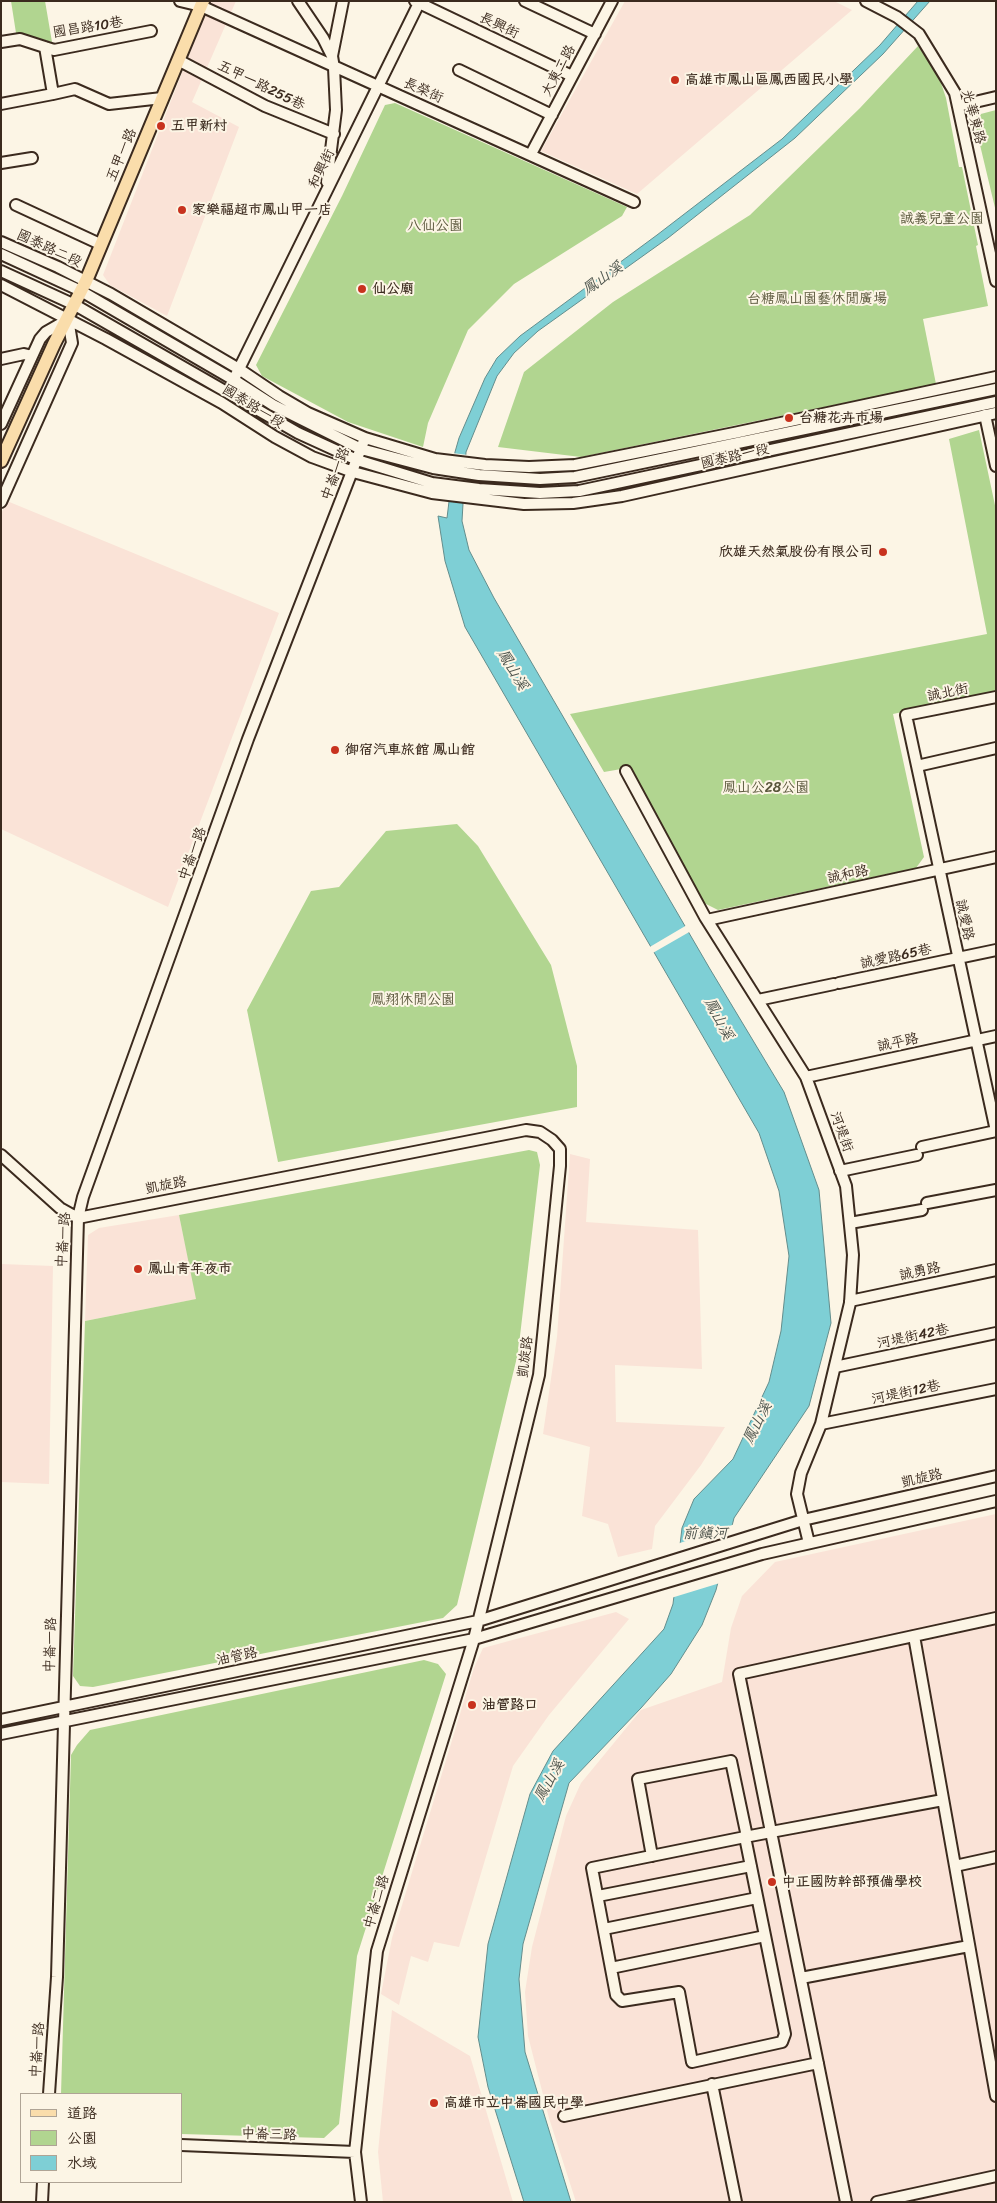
<!DOCTYPE html>
<html>
<head>
<meta charset="utf-8">
<style>
  body { margin:0 }
  #map { position:relative; width:997px; height:2203px; overflow:hidden; background:#fcf5e5; font-family:Sriracha,"LXGW WenKai TC",sans-serif }
  canvas { display:block }
  .frame { position:absolute; inset:0; border:2px solid #3b2a1e; pointer-events:none }
  .legend { position:absolute; left:20px; top:2093px; width:162px; height:90px; box-sizing:border-box; background:#fcf5e5; border:1px solid #afa495; margin:0; padding:6px 9px; list-style:none; font-size:15px; color:#3b2a1e }
  .legend li { display:flex; align-items:center; gap:10px; height:25px }
  .legend b { width:25px; border:1px solid #afa495 }
</style>
</head>
<body>
<div id="map">
<canvas width="997" height="2203"></canvas>
<div class="frame"></div>
<ul class="legend">
<li><b style="height:6px;background:#faddab"></b>道路</li>
<li><b style="height:14px;background:#b1d590"></b>公園</li>
<li><b style="height:14px;background:#7ecfd5"></b>水域</li>
</ul>
</div>
<script>
const g = document.querySelector('canvas').getContext('2d');
g.lineJoin = 'round';
function fill(path, color) {
  g.fillStyle = color;
  g.fill(path, 'evenodd');
}
function toPath(rows) {
  const path = new Path2D();
  for (const r of rows) {
    path.moveTo(r[0], r[1]);
    for (let i = 2; i < r.length; i += 2) path.lineTo(r[i], r[i + 1]);
  }
  return path;
}
function trace(path, color, width, dash) {
  g.strokeStyle = color;
  g.lineWidth = width;
  g.lineCap = dash ? 'butt' : 'round';
  g.setLineDash(dash || []);
  g.stroke(path);
}
function label(font, color, halo, rows, align = 'center') {
  g.font = font + ' Sriracha,"LXGW WenKai TC",sans-serif';
  g.lineWidth = 4;
  g.setLineDash([]);
  g.textBaseline = 'middle';
  g.strokeStyle = halo;
  g.fillStyle = color;
  for (const [text, x, y, turn = 0] of rows) {
    g.save();
    g.translate(x, y);
    g.rotate((+turn || 0) * Math.PI / 180);
    g.textAlign = isNaN(turn) ? turn : align;
    if (halo) g.strokeText(text, 0, 0);
    g.fillText(text, 0, 0);
    g.restore();
  }
}
fill(toPath([
  [210,1,236,1,192,102,239,127,167,316,110,285,103,275],
  [625,1,834,1,852,10,637,194,541,151],
  [7,501,279,613,168,907,1,829,1,514],
  [570,1154,590,1159,586,1222,698,1230,702,1369,615,1365,616,1422,725,1427,701,1465,655,1526,652,1549,618,1557,608,1524,582,1516,590,1447,543,1434,557,1337],
  [179,1215,197,1299,85,1321,88,1235,99,1228],
  [1,1264,53,1266,49,1484,1,1482],
  [996,1514,996,2202,576,2202,549,2118,528,2036,525,1992,532,1947,566,1816,581,1783,641,1710,722,1682,731,1628,742,1596,775,1562],
  [616,1612,629,1619,549,1715,513,1766,459,1947,434,1942,428,1962,411,1956,399,2005,381,1994,392,1938,474,1668,483,1648],
  [392,2010,470,2056,513,2202,383,2202,378,2152]
]), '#fae3d7');
fill(toPath([
  [11,1,45,1,52,42,16,33],
  [918,46,938,74,946,98,959,167,962,167,978,245,976,246,988,306,923,319,936,384,581,457,498,447,524,372,613,302,750,215,860,108],
  [395,103,627,207,622,216,514,284,468,330,428,423,423,447,348,422,262,376,256,365,342,196,385,105],
  [996,110,996,212,975,124,977,115],
  [979,430,996,510,996,691,893,714,924,857,916,868,718,910,702,902,627,768,604,772,570,714,987,634,949,439],
  [457,824,478,846,551,965,577,1066,577,1107,278,1162,247,1010,311,891,339,887,386,831],
  [529,1150,537,1152,540,1165,518,1353,457,1605,443,1618,93,1687,80,1686,73,1676,85,1321,196,1299,179,1215],
  [424,1660,438,1664,446,1674,357,1956,339,2124,324,2138,181,2134,181,2094,61,2094,71,1755,77,1745,90,1730]
]), '#b1d590');
const water = toPath([
  [918,1,930,1,883,54,795,138,668,238,538,331,514,353,497,376,466,452,462,521,469,550,494,598,710,969,784,1092,819,1190,831,1323,809,1406,734,1518,716,1590,702,1625,671,1674,641,1708,569,1783,523,1944,519,1979,525,2052,571,2202,524,2202,488,2087,478,2037,488,1944,530,1794,553,1751,664,1629,673,1604,682,1528,694,1499,733,1459,769,1382,781,1331,789,1256,779,1191,759,1133,465,627,445,561,438,516,447,518,455,452,459,438,485,378,497,358,520,336,657,235,782,139,880,45,918,1]
]);
fill(water, '#7ecfd5');
trace(water, '#638d8c', 1);
fill(toPath([
  [452,453,468,455,465,503,447,501],
  [687,925,691,931,651,954,648,948],
  [735,1524,720,1583,671,1598,677,1544]
]), '#fcf5e5');
const minor = toPath([
  [180,1,201,6,634,202],
  [298,1,323,38,332,56,334,68,336,110,327,182],
  [415,1,572,76],
  [525,1,595,34],
  [866,1,897,17,919,34,955,93,996,281],
  [1,42,20,39,54,50,151,31],
  [332,56,343,1],
  [178,60,265,106,334,134],
  [459,70,552,115],
  [53,94,75,89,109,104,162,98],
  [1,104,53,94,45,47],
  [958,106,996,97],
  [531,154,612,1],
  [1,163,32,158],
  [16,205,100,244],
  [1,242,58,267,111,294,239,369,279,396,308,413,365,438,435,459,485,465,529,467,575,465,734,433,996,377],
  [1,254,81,291,234,380,273,405,361,449,433,468,479,475,540,479,575,477,996,389],
  [1,271,75,305,298,433,357,460,432,483,479,489,540,493,579,491,996,402],
  [1,285,106,339,222,403,275,437,312,457,353,472,432,493,524,504,573,503,622,496,996,413],
  [1,359,24,354,32,356],
  [236,375,420,1],
  [985,415,996,466],
  [1,424,40,339,46,332,67,320],
  [1,502,72,343,68,319],
  [917,766,996,748],
  [626,771,705,917,806,1077,846,1186,853,1255,850,1303,821,1424,801,1473,797,1494,809,1543],
  [707,920,996,857],
  [839,983,996,950],
  [758,1000,834,984],
  [806,1077,996,1036],
  [922,1147,996,1131,906,715,996,697],
  [1,1155,60,1208,78,1218,526,1130,540,1132,552,1140,560,1149,560,1166,539,1375,474,1639,377,1951,355,2152,361,2202],
  [840,1171,917,1155],
  [927,1203,996,1190],
  [850,1223,922,1210],
  [850,1301,996,1270],
  [835,1367,996,1333],
  [821,1424,996,1389],
  [914,1636,996,2096],
  [1,1720,478,1621,803,1520,996,1476],
  [1,1734,474,1639,762,1554,996,1501],
  [652,1856,638,1779,731,1761,746,1832,745,1837,785,2034,782,2042,692,2062,679,1992,622,2001,616,1995,592,1868,745,1837,771,1832,943,1800],
  [955,1866,996,1857],
  [598,1896,751,1866],
  [604,1929,757,1898],
  [611,1968,765,1936],
  [801,1978,969,1946],
  [712,2084,736,2202],
  [49,2094,57,1977,78,1218,83,1197,248,739,365,438],
  [564,2116,818,2063],
  [181,2145,355,2152],
  [42,2202,43,2182],
  [846,2202,739,1674,996,1618],
  [877,2202,996,2176]
]);
const major = toPath([
  [1,461,54,344,86,281,203,1]
]);
trace(minor, '#3b2a1e', 14);
trace(major, '#3b2a1e', 16);
trace(minor, '#fcf5e5', 10);
trace(major, '#faddab', 12);
for (const [x, y, r, color] of [
  [675,80,5,"#c8321e"],
  [161,126,5,"#c8321e"],
  [182,210,5,"#c8321e"],
  [362,289,5,"#c8321e"],
  [789,418,5,"#c8321e"],
  [883,552,5,"#c8321e"],
  [335,750,5,"#c8321e"],
  [138,1269,5,"#c8321e"],
  [472,1705,5,"#c8321e"],
  [772,1882,5,"#c8321e"],
  [434,2103,5,"#c8321e"]
]) {
  const dot = new Path2D();
  dot.arc(x, y, r, 0, 2 * Math.PI);
  g.fillStyle = color;
  g.fill(dot);
  trace(dot, '#fcf5e5', 2);
}
label('14px', '#3b2a1e', '#fcf5e5', [
  ["長興街",499,26,25],
  ["國昌路10巷",88,28,-9],
  ["大東二路",559,71,-62],
  ["五甲一路255巷",261,86,26],
  ["長榮街",423,91,24],
  ["光華東路",973,117,75],
  ["五甲一路",122,155,-67],
  ["和興街",322,169,-64],
  ["國泰路二段",49,249,25],
  ["國泰路一段",253,407,32],
  ["國泰路一段",735,457,-13],
  ["中崙一路",336,474,-69],
  ["誠北街",948,693,-11],
  ["中崙一路",193,854,-70],
  ["誠和路",848,875,-12],
  ["誠愛路",964,920,78],
  ["誠愛路65巷",896,957,-12],
  ["誠平路",898,1043,-12],
  ["河堤街",841,1132,70],
  ["凱旋路",166,1186,-11],
  ["中崙一路",64,1240,-86],
  ["誠勇路",920,1272,-12],
  ["河堤街42巷",913,1337,-12],
  ["凱旋路",526,1357,-83],
  ["河堤街12巷",906,1393,-12],
  ["凱旋路",922,1479,-13],
  ["中崙一路",51,1645,-88],
  ["油管路",237,1657,-12],
  ["中崙二路",377,1902,-73],
  ["中崙一路",38,2050,-86],
  ["中崙三路",269,2135,2]
]);
label('bold 14px', '#3b2a1e', '#fcf5e5', [
  ["高雄市鳳山區鳳西國民小學",685,80],
  ["五甲新村",171,126],
  ["家樂福超市鳳山甲一店",192,210],
  ["仙公廟",372,289],
  ["台糖花卉市場",799,418],
  ["欣雄天然氣股份有限公司",873,552,"right"],
  ["御宿汽車旅館 鳳山館",345,750],
  ["鳳山青年夜市",148,1269],
  ["油管路口",482,1705],
  ["中正國防幹部預備學校",782,1882],
  ["高雄市立中崙國民中學",444,2103]
], 'left');
label('14px', '#58553a', '#fcf5e5', [
  ["誠義兒童公園",942,219],
  ["八仙公園",435,226],
  ["台糖鳳山園藝休閒廣場",817,299],
  ["鳳山公28公園",766,788],
  ["鳳翔休閒公園",413,1000]
]);
label('italic 15px', '#4c534c', '#fcf5e5', [
  ["鳳山溪",603,279,-35],
  ["鳳山溪",512,670,59],
  ["鳳山溪",718,1019,62],
  ["鳳山溪",758,1423,-63],
  ["前鎮河",705,1534],
  ["鳳山溪",550,1781,-61]
]);
</script>
</body>
</html>
